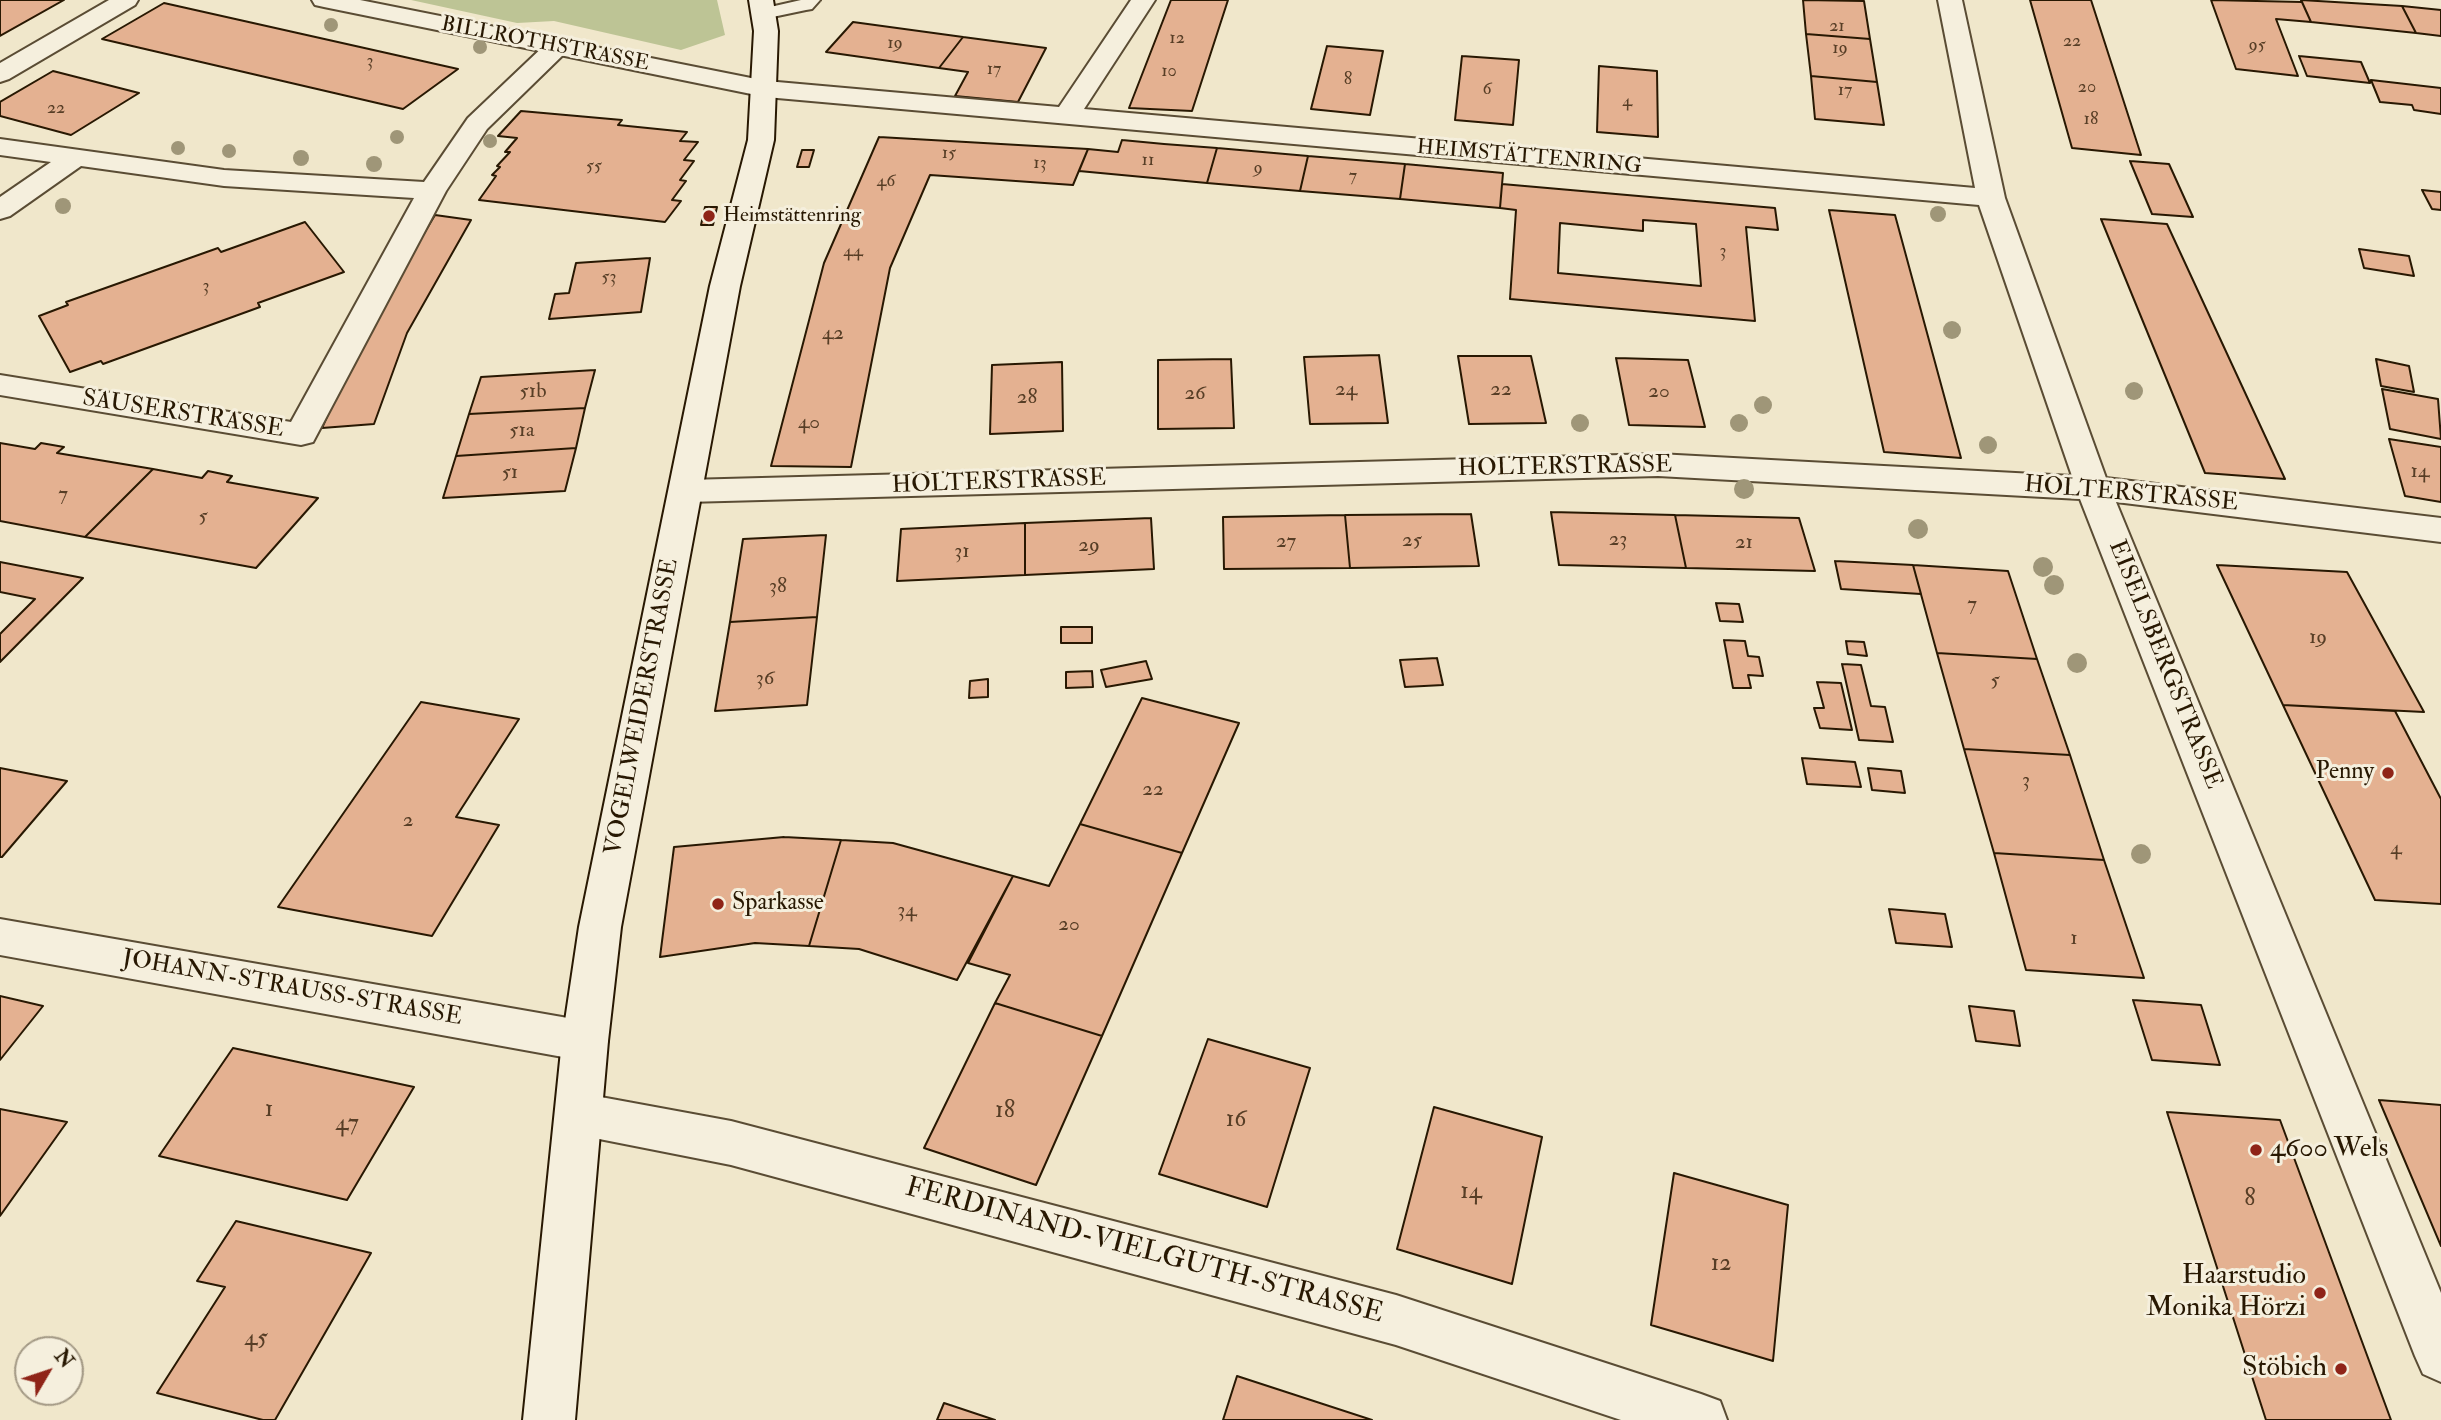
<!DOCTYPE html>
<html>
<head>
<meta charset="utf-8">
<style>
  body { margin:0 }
  #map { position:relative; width:2441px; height:1420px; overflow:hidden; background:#f0e7cb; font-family:"IM FELL Double Pica",serif }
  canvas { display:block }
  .north { position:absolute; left:14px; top:1336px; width:70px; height:70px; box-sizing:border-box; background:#f5efdd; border:2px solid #a39985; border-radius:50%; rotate:51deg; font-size:19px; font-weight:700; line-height:28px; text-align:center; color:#281802 }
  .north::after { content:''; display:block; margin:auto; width:24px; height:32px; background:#8f2418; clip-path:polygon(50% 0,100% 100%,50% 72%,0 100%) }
</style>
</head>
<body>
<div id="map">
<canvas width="2441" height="1420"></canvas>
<div class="north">N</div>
</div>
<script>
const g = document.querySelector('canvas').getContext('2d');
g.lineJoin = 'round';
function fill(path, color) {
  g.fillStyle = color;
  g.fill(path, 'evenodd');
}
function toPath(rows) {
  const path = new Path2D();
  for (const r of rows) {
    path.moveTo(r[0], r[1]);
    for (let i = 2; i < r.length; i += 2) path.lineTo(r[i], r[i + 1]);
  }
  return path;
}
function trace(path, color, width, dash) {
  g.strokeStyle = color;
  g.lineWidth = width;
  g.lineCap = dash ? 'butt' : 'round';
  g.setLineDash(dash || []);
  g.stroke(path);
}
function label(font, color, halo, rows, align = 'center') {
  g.font = font + ' "IM FELL Double Pica",serif';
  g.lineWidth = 6;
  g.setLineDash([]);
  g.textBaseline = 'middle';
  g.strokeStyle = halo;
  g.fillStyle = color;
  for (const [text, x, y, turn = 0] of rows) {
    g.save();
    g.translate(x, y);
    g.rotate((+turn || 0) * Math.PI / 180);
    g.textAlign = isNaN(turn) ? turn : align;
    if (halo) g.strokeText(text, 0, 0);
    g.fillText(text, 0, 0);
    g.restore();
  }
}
fill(toPath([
  [411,0,717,0,725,35,681,50,554,21,517,23]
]), '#bdc495');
const building = toPath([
  [0,0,64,0,0,36,0,0],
  [1171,0,1228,0,1192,111,1129,108,1171,0],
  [1803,0,1864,1,1870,39,1806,34,1803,0],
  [2030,0,2091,0,2141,155,2072,148,2030,0],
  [2211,0,2302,2,2311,22,2276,19,2298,76,2236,69,2211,0],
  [2301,0,2402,6,2416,33,2311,22,2301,0],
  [164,3,458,69,403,109,102,39,164,3],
  [2402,6,2441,10,2441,36,2416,33,2402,6],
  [853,22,963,37,939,68,826,52,853,22],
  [1806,34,1870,39,1877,82,1811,76,1806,34],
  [963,37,1046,48,1018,102,955,96,968,72,939,68,963,37],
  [1327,46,1383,51,1370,115,1311,109,1327,46],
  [1462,56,1519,60,1513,125,1455,120,1462,56],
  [2299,56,2361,62,2370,83,2307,76,2299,56],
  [1599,66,1657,71,1658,137,1597,132,1599,66],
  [53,71,139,93,71,135,0,116,0,102,53,71],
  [1811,76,1877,82,1884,125,1815,119,1811,76],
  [2371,80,2441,88,2441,114,2414,110,2412,105,2380,102,2371,80],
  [521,111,622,120,618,125,687,132,680,141,698,142,684,160,694,161,680,180,686,181,672,200,681,201,665,222,479,200,496,176,492,175,500,167,497,166,510,152,505,152,517,138,498,136,521,111],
  [879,137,1088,149,1073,185,930,175,890,268,851,467,771,466,824,263,879,137],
  [1122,140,1164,144,1217,148,1207,183,1079,171,1088,149,1118,152,1122,140],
  [1217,148,1308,156,1300,191,1207,183,1217,148],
  [802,150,814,150,809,167,797,167,802,150],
  [1308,156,1405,164,1400,199,1300,191,1308,156],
  [2130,161,2169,164,2193,217,2152,214,2130,161],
  [1405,164,1503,173,1500,208,1400,199,1405,164],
  [1502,184,1775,208,1778,230,1746,227,1755,321,1510,299,1516,210,1500,208,1502,184],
  [1643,220,1696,224,1701,286,1558,273,1560,223,1643,231,1643,220],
  [2422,190,2441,192,2441,210,2432,209,2422,190],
  [705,207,717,207,713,225,701,225,705,207],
  [1829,210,1895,215,1961,458,1884,452,1829,210],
  [435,215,471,220,407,333,374,424,322,428,362,337,435,215],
  [2101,219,2167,224,2285,479,2205,473,2101,219],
  [305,222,344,272,258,303,260,307,103,364,101,361,70,372,39,316,68,305,66,302,218,248,221,252,305,222],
  [2359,249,2409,256,2414,276,2364,268,2359,249],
  [650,258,641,312,549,319,555,294,569,293,576,263,650,258],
  [1379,355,1388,423,1310,424,1304,357,1379,355],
  [1458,356,1531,356,1546,423,1469,424,1458,356],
  [1616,358,1688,360,1705,427,1629,425,1616,358],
  [1231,359,1234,428,1158,429,1158,360,1231,359],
  [2376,359,2409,366,2414,392,2381,386,2376,359],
  [1062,362,1063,431,990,434,992,365,1062,362],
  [595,370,585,408,469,414,481,377,595,370],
  [2382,389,2438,399,2441,439,2390,429,2382,389],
  [585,408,576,448,456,456,469,414,585,408],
  [2389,439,2441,447,2441,502,2405,496,2389,439],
  [0,443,35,449,41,443,64,447,57,453,153,469,85,537,0,521,0,443],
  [576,448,565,491,443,498,456,456,576,448],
  [153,469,202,478,208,471,232,476,227,482,318,498,256,568,85,537,153,469],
  [1551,512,1675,515,1686,568,1559,565,1551,512],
  [1471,514,1479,566,1350,568,1345,515,1471,514],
  [1345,515,1350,568,1224,569,1223,517,1345,515],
  [1675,515,1799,518,1815,571,1686,568,1675,515],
  [1151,518,1154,569,1025,575,1025,523,1151,518],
  [1025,523,1025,575,897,581,901,529,1025,523],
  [826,535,817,617,730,622,743,539,826,535],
  [1835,561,1913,565,1921,594,1841,589,1835,561],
  [0,562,83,578,0,662,0,634,35,599,0,592,0,562],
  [1913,565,2008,571,2037,659,1937,653,1913,565],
  [2217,565,2347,572,2424,712,2283,705,2217,565],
  [1716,603,1739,604,1743,622,1720,621,1716,603],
  [817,617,807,705,715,711,730,622,817,617],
  [1061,627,1092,627,1092,643,1061,643,1061,627],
  [1724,640,1745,641,1748,656,1759,657,1763,676,1748,675,1751,688,1733,688,1724,640],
  [1846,641,1864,642,1867,656,1848,654,1846,641],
  [1937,653,2037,659,2070,755,1964,749,1937,653],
  [1437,658,1443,685,1405,687,1400,660,1437,658],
  [1146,661,1152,679,1106,687,1101,670,1146,661],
  [1842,664,1861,665,1871,706,1885,707,1893,742,1859,740,1842,664],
  [1092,671,1093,687,1066,688,1066,672,1092,671],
  [988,679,988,697,969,698,970,681,988,679],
  [1817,682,1841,683,1852,730,1820,728,1814,708,1824,708,1817,682],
  [1142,698,1239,723,1182,853,1080,824,1142,698],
  [421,702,519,719,456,817,499,825,432,936,278,907,421,702],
  [2283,705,2395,711,2441,799,2441,904,2375,900,2283,705],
  [1964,749,2070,755,2104,860,1994,853,1964,749],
  [1802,758,1855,762,1861,787,1807,784,1802,758],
  [0,768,67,781,2,857,0,857,0,768],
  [1868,768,1901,771,1905,793,1872,790,1868,768],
  [1080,824,1182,853,1102,1036,995,1003,1010,975,968,963,1013,876,1049,886,1080,824],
  [784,837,841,840,809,946,755,943,660,957,674,847,784,837],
  [841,840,893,843,1013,876,957,980,859,949,809,946,841,840],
  [1994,853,2104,860,2144,978,2026,970,1994,853],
  [1889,909,1945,914,1952,947,1896,943,1889,909],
  [0,996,43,1006,0,1060,0,996],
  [2133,1000,2201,1005,2220,1065,2152,1060,2133,1000],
  [995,1003,1102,1036,1036,1185,924,1148,995,1003],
  [1969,1006,2014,1011,2020,1046,1976,1041,1969,1006],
  [1208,1039,1310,1068,1267,1207,1159,1174,1208,1039],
  [233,1048,414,1087,347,1200,159,1156,233,1048],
  [2379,1100,2441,1105,2441,1246,2379,1100],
  [1434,1107,1542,1137,1512,1284,1397,1249,1434,1107],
  [0,1109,67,1122,0,1216,0,1109],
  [2167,1112,2280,1120,2391,1420,2266,1420,2167,1112],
  [1674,1173,1788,1205,1773,1361,1651,1325,1674,1173],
  [236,1221,371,1253,275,1420,263,1420,157,1393,225,1287,197,1281,236,1221],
  [1237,1376,1372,1420,1223,1420,1237,1376],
  [944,1403,995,1420,937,1420,944,1403]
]);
fill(building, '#e4b191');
trace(building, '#281802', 2);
const service = toPath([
  [820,0,812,9,806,10,763,19,754,14,757,10,801,0,820,0]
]);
const minor = toPath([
  [109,0,138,0,135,5,9,79,0,82,0,63,109,0],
  [1131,0,1155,0,1084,109,1975,188,1938,0,1962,0,2005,198,2106,478,2441,518,2441,542,2116,502,2441,1293,2441,1382,2423,1374,2415,1356,2080,499,1658,476,687,502,675,499,670,491,675,483,687,480,1658,454,2072,476,1979,205,766,97,757,95,753,89,757,83,766,81,1059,107,1131,0],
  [556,40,565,43,569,48,565,53,487,129,446,191,313,442,301,445,0,395,0,375,291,422,414,198,224,186,81,166,10,216,0,219,0,197,51,162,0,155,0,139,224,170,424,182,468,118,547,43,556,40],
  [0,919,585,1021,601,1027,608,1041,601,1055,585,1061,0,955,0,919],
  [579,1093,731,1121,1396,1295,1701,1394,1720,1401,1727,1420,1621,1420,1396,1345,731,1165,579,1135,563,1129,556,1114,563,1099,579,1093]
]);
const tertiary = toPath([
  [312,0,360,0,766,81,775,83,779,89,775,95,766,97,324,7,315,5,312,0]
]);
const secondary = toPath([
  [749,0,773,0,778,31,774,140,740,286,621,927,608,1041,575,1420,523,1420,562,1041,579,927,710,286,748,140,754,31,749,0]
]);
trace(service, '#5a4c34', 4);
trace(minor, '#5a4c34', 4);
trace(tertiary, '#5a4c34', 4);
trace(secondary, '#281802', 4);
fill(service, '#f5efdd');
fill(minor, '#f5efdd');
fill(tertiary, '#f5efdd');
fill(secondary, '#f5efdd');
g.fillStyle = '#9f9678';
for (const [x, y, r] of [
  [331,25,7],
  [480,47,7],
  [397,137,7],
  [490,141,7],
  [178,148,7],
  [229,151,7],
  [301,158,8],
  [374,164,8],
  [63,206,8],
  [1938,214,8],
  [1952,330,9],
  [2134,391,9],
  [1763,405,9],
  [1580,423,9],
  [1739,423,9],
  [1988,445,9],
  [1744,489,10],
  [1918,529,10],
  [2043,567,10],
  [2054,585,10],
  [2077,663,10],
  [2141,854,10]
]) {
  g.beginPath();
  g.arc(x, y, r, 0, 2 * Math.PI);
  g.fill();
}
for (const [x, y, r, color] of [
  [709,216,7,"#8f2418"],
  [2388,773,7,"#8f2418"],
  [718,904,7,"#8f2418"],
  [2256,1150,7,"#8f2418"],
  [2320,1293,7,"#8f2418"],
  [2341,1369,7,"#8f2418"]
]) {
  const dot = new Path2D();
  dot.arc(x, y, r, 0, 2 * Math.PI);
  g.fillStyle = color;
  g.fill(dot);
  trace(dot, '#f5efdd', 2.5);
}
label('18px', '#573e26', null, [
  ["21",1837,27],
  ["12",1177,39],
  ["22",2072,42],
  ["19",895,44],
  ["95",2257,46],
  ["19",1840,49],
  ["3",370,62],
  ["17",994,70],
  ["10",1169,72],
  ["8",1348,80],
  ["20",2087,88],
  ["6",1487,90],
  ["17",1845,91],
  ["4",1627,102],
  ["22",56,109],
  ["18",2091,120],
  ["15",949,154],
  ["11",1148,161],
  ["13",1040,164],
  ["55",594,167],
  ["9",1258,169],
  ["7",1353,177],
  ["46",886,182],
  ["44",853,252],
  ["3",1723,252],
  ["53",609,278],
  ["3",206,287]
]);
label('21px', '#281802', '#f5efdd', [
  ["BILLROTHSTRASSE",545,45,11],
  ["HEIMSTÄTTENRING",1529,158,5]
]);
label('21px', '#281802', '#f5efdd', [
  ["Heimstättenring",723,216]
], 'left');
label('21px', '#573e26', null, [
  ["42",833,334],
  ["24",1346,390],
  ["22",1501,390],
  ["51b",533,392],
  ["20",1659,392],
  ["26",1195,394],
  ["28",1027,398],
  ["40",809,423],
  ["51a",522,431],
  ["14",2420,472],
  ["51",510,473],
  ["7",63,495],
  ["5",203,517],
  ["23",1618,540],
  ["25",1412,541],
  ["27",1286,542],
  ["21",1744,543],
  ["29",1089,546],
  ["31",962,552],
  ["38",778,587],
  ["7",1972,605],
  ["19",2318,638],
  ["36",765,679],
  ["5",1995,681],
  ["3",2026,781],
  ["22",1153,790],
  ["2",408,821],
  ["4",2396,849],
  ["34",907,911],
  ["20",1069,925],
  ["1",2074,939]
]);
label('24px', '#281802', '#f5efdd', [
  ["SAUSERSTRASSE",183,415,9],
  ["HOLTERSTRASSE",1565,468,-1],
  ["HOLTERSTRASSE",999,483,-2],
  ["HOLTERSTRASSE",2131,495,5],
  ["EISELSBERGSTRASSE",2164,665,68],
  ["VOGELWEIDERSTRASSE",643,707,-79],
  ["JOHANN-STRAUSS-STRASSE",292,989,10]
]);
label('24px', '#281802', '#f5efdd', [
  ["Penny",2374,773],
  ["Sparkasse",732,904,"left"]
], 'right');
label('24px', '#573e26', null, [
  ["1",269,1111],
  ["18",1005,1112],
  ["16",1236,1121],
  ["47",347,1125],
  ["14",1471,1193],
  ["8",2250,1200],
  ["12",1721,1265],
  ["45",256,1340]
]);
label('28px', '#281802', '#f5efdd', [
  ["4600 Wels",2270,1150,"left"],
  ["Haarstudio",2306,1277],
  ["Monika Hörzi",2306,1309],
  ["Stöbich",2327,1369]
], 'right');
label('28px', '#281802', '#f5efdd', [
  ["FERDINAND-VIELGUTH-STRASSE",1144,1252,15]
]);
</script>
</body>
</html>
